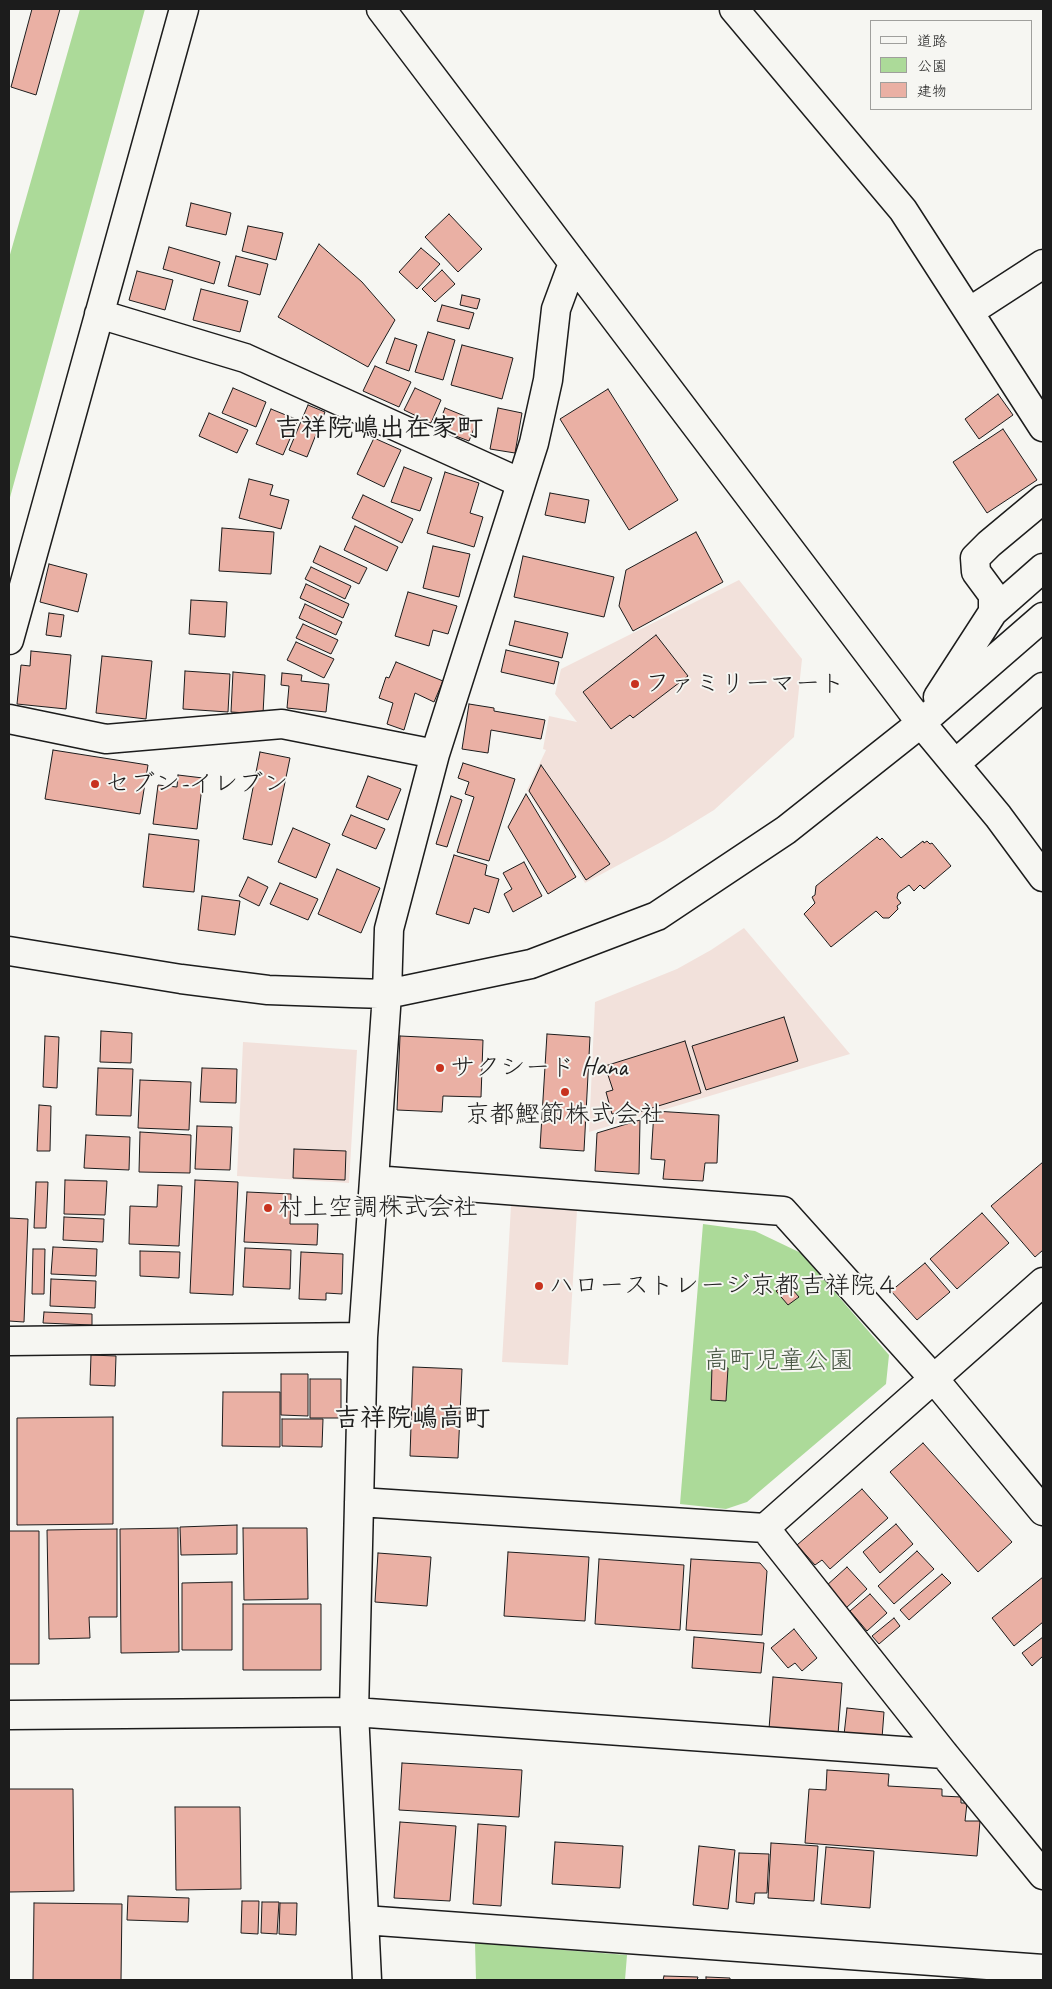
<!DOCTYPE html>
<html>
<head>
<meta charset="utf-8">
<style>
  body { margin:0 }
  #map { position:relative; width:1052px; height:1989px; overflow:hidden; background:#f6f6f2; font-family:Caveat,"Klee One",sans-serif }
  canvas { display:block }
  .frame { position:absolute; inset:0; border:10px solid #1c1c1c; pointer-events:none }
  .legend { position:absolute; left:870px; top:20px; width:162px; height:90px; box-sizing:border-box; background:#f6f6f2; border:1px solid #9f9f9c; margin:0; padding:6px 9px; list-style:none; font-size:15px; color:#1c1c1c }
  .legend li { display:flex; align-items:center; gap:10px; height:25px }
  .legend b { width:25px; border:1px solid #9f9f9c }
</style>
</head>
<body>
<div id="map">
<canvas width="1052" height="1989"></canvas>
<div class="frame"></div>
<ul class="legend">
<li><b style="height:6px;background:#f6f6f2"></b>道路</li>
<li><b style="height:14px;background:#acda99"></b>公園</li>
<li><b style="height:14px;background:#eab0a4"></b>建物</li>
</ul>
</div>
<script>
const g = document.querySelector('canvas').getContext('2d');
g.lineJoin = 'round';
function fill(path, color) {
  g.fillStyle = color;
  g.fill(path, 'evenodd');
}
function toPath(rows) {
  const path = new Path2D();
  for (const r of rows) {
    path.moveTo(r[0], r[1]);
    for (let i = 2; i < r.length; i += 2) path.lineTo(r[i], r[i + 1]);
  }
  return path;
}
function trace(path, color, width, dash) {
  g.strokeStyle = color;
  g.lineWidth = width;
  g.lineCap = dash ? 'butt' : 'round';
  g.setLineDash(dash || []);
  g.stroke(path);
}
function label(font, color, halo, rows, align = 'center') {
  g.font = font + ' Caveat,"Klee One",sans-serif';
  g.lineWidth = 4;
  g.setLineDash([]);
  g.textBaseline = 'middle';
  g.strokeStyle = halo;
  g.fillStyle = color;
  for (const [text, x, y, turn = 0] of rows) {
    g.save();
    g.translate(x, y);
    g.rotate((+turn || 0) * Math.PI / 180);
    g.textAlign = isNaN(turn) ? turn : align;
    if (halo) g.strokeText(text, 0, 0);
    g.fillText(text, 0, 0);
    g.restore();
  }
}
fill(toPath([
  [739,580,802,659,794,737,714,810,665,840,585,883,527,790,546,750,543,749,549,716,577,722,555,694,561,669],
  [744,928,850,1054,589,1132,595,1002,677,969,711,950],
  [243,1042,357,1050,349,1183,237,1176],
  [511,1206,577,1210,568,1365,502,1362]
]), '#f2e1db');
fill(toPath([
  [80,9,145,9,9,501,9,258],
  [703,1224,755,1231,801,1253,889,1355,886,1384,747,1502,726,1509,680,1504],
  [475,1943,627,1955,625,1980,476,1980]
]), '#acda99');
const building = toPath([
  [32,9,60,9,36,95,11,87,32,9],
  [191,203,231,213,226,235,186,226,191,203],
  [449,214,482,249,458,272,425,237,449,214],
  [248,226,283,233,276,260,242,251,248,226],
  [319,244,362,282,395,320,368,367,278,317,319,244],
  [169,247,220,262,214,284,163,269,169,247],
  [421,248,440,264,417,289,399,272,421,248],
  [236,256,268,264,260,295,228,286,236,256],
  [442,270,455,284,435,302,422,289,442,270],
  [137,271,173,280,165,310,129,300,137,271],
  [201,289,248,301,240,332,193,320,201,289],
  [462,295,480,299,477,309,460,305,462,295],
  [442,305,474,313,469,329,437,321,442,305],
  [428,332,455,340,443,380,415,372,428,332],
  [395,338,417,345,409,371,386,363,395,338],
  [462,345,513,358,502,399,451,385,462,345],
  [375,366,411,382,399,407,363,391,375,366],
  [233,388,266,402,256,427,222,413,233,388],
  [415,388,441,400,431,423,404,410,415,388],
  [608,389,678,500,629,530,560,419,608,389],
  [998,394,1013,415,979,439,965,419,998,394],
  [308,405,325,412,307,457,289,450,308,405],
  [445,408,477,421,469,441,437,429,445,408],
  [498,408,522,413,515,453,490,449,498,408],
  [271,409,298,420,283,455,256,444,271,409],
  [209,413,248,430,237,453,199,436,209,413],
  [1003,429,1037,480,987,513,953,462,1003,429],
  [374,438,401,450,384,487,357,474,374,438],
  [404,467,432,478,420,511,391,502,404,467],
  [445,472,479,483,470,513,483,517,474,547,427,533,445,472],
  [249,479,273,485,270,495,289,500,281,529,239,518,249,479],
  [550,493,589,500,585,523,545,515,550,493],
  [363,495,413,519,402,543,352,518,363,495],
  [355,526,398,547,387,571,344,550,355,526],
  [222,528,274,532,271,574,219,571,222,528],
  [696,532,723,582,633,631,619,606,626,570,696,532],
  [320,546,367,568,359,584,313,562,320,546],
  [433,546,470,554,459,597,423,588,433,546],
  [523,556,614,577,604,617,514,597,523,556],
  [49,564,87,574,78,612,40,602,49,564],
  [311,567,351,586,345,599,305,579,311,567],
  [306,584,349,604,343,618,300,598,306,584],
  [408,592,457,606,448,634,433,630,429,646,395,636,408,592],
  [191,600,227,602,225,637,189,634,191,600],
  [305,604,342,622,336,635,299,618,305,604],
  [49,613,64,615,61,637,46,635,49,613],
  [515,621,568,633,562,658,509,645,515,621],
  [303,624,338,640,331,654,296,638,303,624],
  [656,635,688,676,633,718,630,715,611,729,583,692,656,635],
  [296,642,334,659,324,678,287,660,296,642],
  [506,650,559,662,554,684,501,672,506,650],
  [31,651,71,655,66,709,17,704,21,665,30,666,31,651],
  [102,656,152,661,146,719,96,713,102,656],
  [396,662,443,681,434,702,415,693,404,730,387,724,393,703,379,698,386,677,389,678,396,662],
  [185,671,230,674,228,712,183,709,185,671],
  [233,672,265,675,263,714,231,712,233,672],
  [282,673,302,675,301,681,329,684,326,712,287,708,289,686,281,685,282,673],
  [469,704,494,708,494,711,545,720,541,739,491,730,488,753,462,749,469,704],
  [53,750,148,765,140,814,45,799,53,750],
  [260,752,290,758,272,845,243,839,260,752],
  [463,763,515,779,489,861,457,852,474,797,465,794,469,782,458,778,463,763],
  [541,765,610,864,586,880,529,791,541,765],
  [178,775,203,778,197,829,153,824,158,785,177,787,178,775],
  [368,776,401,789,388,820,356,807,368,776],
  [526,794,576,877,548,894,508,827,526,794],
  [451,796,462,800,447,847,436,844,451,796],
  [351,815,385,829,376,849,342,835,351,815],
  [293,828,330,844,316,878,278,862,293,828],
  [149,834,199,840,194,892,143,887,149,834],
  [877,837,880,840,882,838,901,858,923,841,924,843,927,841,930,844,932,843,951,866,924,889,920,885,914,891,909,885,898,893,897,898,901,903,897,906,898,909,889,918,883,918,876,911,831,947,804,914,815,903,812,897,815,895,816,886,877,837],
  [454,855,487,865,485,875,499,879,489,913,474,908,469,924,436,914,454,855],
  [524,862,542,896,513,912,504,894,512,889,503,873,524,862],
  [337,869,380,888,361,933,318,914,337,869],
  [248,877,268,887,259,906,239,896,248,877],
  [280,883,318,899,308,920,270,904,280,883],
  [202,896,240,901,235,935,198,930,202,896],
  [784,1017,798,1061,706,1090,692,1046,784,1017],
  [101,1031,132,1033,131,1063,100,1062,101,1031],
  [547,1034,590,1037,584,1151,540,1148,547,1034],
  [45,1036,59,1037,57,1088,43,1087,45,1036],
  [400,1036,483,1040,481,1097,443,1096,442,1112,397,1110,400,1036],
  [685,1041,701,1093,622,1117,620,1111,612,1114,606,1092,613,1090,605,1066,685,1041],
  [98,1068,133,1069,131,1116,96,1115,98,1068],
  [202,1068,237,1069,236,1103,200,1102,202,1068],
  [140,1080,191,1082,189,1130,138,1128,140,1080],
  [39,1105,51,1106,50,1151,37,1151,39,1105],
  [654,1111,719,1115,717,1163,705,1163,703,1181,663,1179,665,1160,651,1159,654,1111],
  [640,1120,639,1174,595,1171,597,1133,640,1120],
  [197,1126,232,1127,230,1170,195,1169,197,1126],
  [140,1132,191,1135,190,1173,139,1172,140,1132],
  [86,1135,130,1137,129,1170,84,1168,86,1135],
  [294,1149,346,1151,345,1180,293,1178,294,1149],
  [1043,1162,1043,1250,1035,1257,991,1206,1043,1162],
  [65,1180,107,1181,105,1215,64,1214,65,1180],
  [195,1180,238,1182,233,1295,190,1293,195,1180],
  [36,1182,48,1182,46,1228,34,1228,36,1182],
  [158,1185,182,1186,179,1246,129,1244,130,1206,157,1207,158,1185],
  [247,1192,291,1194,290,1224,318,1224,317,1245,244,1242,247,1192],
  [982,1213,1009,1243,957,1289,930,1259,982,1213],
  [64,1217,104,1219,103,1242,63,1240,64,1217],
  [9,1218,28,1219,24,1322,9,1321,9,1218],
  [53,1247,97,1249,96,1276,51,1274,53,1247],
  [245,1248,291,1250,290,1289,243,1287,245,1248],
  [33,1249,45,1249,44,1294,32,1294,33,1249],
  [140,1251,180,1252,179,1278,140,1276,140,1251],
  [301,1252,343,1254,342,1294,326,1293,326,1300,299,1299,301,1252],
  [925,1263,950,1292,917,1320,891,1291,925,1263],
  [51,1279,96,1281,95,1308,50,1306,51,1279],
  [787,1283,799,1297,788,1305,776,1291,787,1283],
  [44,1312,92,1314,92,1325,43,1323,44,1312],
  [91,1355,116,1356,115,1386,90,1385,91,1355],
  [413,1367,462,1369,458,1458,410,1456,413,1367],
  [712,1367,728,1368,726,1401,711,1400,712,1367],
  [281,1374,308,1374,308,1416,281,1415,281,1374],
  [310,1379,341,1379,341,1418,310,1418,310,1379],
  [223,1392,280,1392,280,1447,222,1446,223,1392],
  [113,1417,113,1524,17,1525,17,1418,113,1417],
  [282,1419,323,1419,322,1447,282,1446,282,1419],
  [923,1443,1012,1542,978,1572,890,1472,923,1443],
  [862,1489,888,1518,830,1569,822,1560,815,1565,797,1545,862,1489],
  [896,1524,913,1544,880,1573,863,1552,896,1524],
  [237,1525,237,1554,181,1555,180,1527,237,1525],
  [178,1528,179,1652,121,1653,120,1529,178,1528],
  [243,1528,307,1528,308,1599,244,1600,243,1528],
  [117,1529,117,1617,89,1617,90,1638,49,1639,47,1530,117,1529],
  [9,1531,39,1531,39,1664,9,1664,9,1531],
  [917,1551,934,1569,894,1604,878,1586,917,1551],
  [508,1552,589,1557,585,1621,504,1616,508,1552],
  [378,1553,431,1557,427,1606,375,1602,378,1553],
  [599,1559,684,1565,680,1630,595,1624,599,1559],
  [691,1559,760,1563,767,1571,762,1635,686,1630,691,1559],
  [847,1567,867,1589,846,1608,826,1586,847,1567],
  [942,1574,951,1583,909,1620,900,1610,942,1574],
  [1043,1577,1043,1622,1014,1646,992,1618,1043,1577],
  [232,1582,232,1650,182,1650,182,1583,232,1582],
  [870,1594,887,1613,867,1631,850,1611,870,1594],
  [243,1604,321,1604,321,1670,243,1670,243,1604],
  [894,1618,900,1626,879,1644,872,1636,894,1618],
  [794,1629,817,1658,802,1671,795,1663,788,1668,771,1648,794,1629],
  [694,1637,764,1643,761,1673,692,1668,694,1637],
  [1043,1637,1043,1656,1032,1666,1022,1653,1043,1637],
  [773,1677,842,1683,838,1734,769,1729,773,1677],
  [847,1708,884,1712,882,1738,844,1735,847,1708],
  [402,1763,522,1770,519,1817,399,1810,402,1763],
  [827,1770,889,1774,888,1786,942,1789,942,1796,961,1797,961,1803,967,1803,965,1821,980,1821,977,1856,805,1843,809,1789,826,1790,827,1770],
  [9,1789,73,1789,74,1891,9,1892,9,1789],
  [175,1807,240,1807,241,1889,176,1890,175,1807],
  [400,1822,456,1826,450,1901,394,1898,400,1822],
  [478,1824,506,1826,501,1906,473,1904,478,1824],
  [555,1842,623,1846,620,1888,552,1884,555,1842],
  [771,1843,818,1846,814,1901,768,1898,771,1843],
  [699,1846,735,1850,728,1909,693,1905,699,1846],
  [826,1847,874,1851,870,1908,821,1904,826,1847],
  [739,1853,769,1854,767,1893,755,1893,754,1904,736,1902,739,1853],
  [128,1896,189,1898,188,1922,127,1920,128,1896],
  [242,1901,259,1901,258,1934,241,1933,242,1901],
  [262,1902,279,1902,277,1934,261,1933,262,1902],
  [34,1903,122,1904,121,1980,33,1980,34,1903],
  [280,1903,297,1903,296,1935,279,1934,280,1903],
  [664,1976,698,1977,697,1980,663,1980,664,1976],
  [706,1977,730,1978,730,1980,706,1980,706,1977]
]);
fill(building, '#eab0a4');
trace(building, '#1c1c1c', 1);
const minor = toPath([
  [381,9,921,723,998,816,1043,877],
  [734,9,903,210,1043,427],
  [969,312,1043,264],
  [99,314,245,358,521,483],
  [993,612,993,595,976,572,975,558,989,544,1043,499],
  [9,640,184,9],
  [938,697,993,612,1043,568],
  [9,719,106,739,282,724,435,754],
  [955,764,1043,687],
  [9,951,181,979,268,990,352,993,387,994,531,964,657,916,786,830,921,723,1043,617],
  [374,1180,783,1211,934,1379,1043,1511],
  [9,1341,363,1337],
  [359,1502,765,1528,1043,1282],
  [765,1528,944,1754,1043,1875],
  [9,1715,354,1712,944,1754],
  [364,1920,1043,1969],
  [367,1980,354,1712,363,1337,387,994,389,929,435,754,534,443,548,380,556,309,573,263]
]);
trace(minor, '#1c1c1c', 31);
trace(minor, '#f6f6f2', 28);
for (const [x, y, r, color] of [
  [635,684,5,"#c8321e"],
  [95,784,5,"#c8321e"],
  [440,1068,5,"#c8321e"],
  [565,1092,5,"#c8321e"],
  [268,1208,5,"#c8321e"],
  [539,1286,5,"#c8321e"]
]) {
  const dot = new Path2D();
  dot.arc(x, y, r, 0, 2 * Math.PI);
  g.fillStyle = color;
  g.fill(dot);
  trace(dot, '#f6f6f2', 2);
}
label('25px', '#1c1c1c', '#f6f6f2', [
  ["ファミリーマート",645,684],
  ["セブン-イレブン",105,784],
  ["サクシード Hana",450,1068],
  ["京都鰹節株式会社",565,1115,"center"],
  ["村上空調株式会社",278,1208],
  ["ハローストレージ京都吉祥院４",549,1286]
], 'left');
label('25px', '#475542', '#f6f6f2', [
  ["高町児童公園",779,1361]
]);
label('bold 26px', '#1c1c1c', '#f6f6f2', [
  ["吉祥院嶋出在家町",379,429],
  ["吉祥院嶋高町",412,1419]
]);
</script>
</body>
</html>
